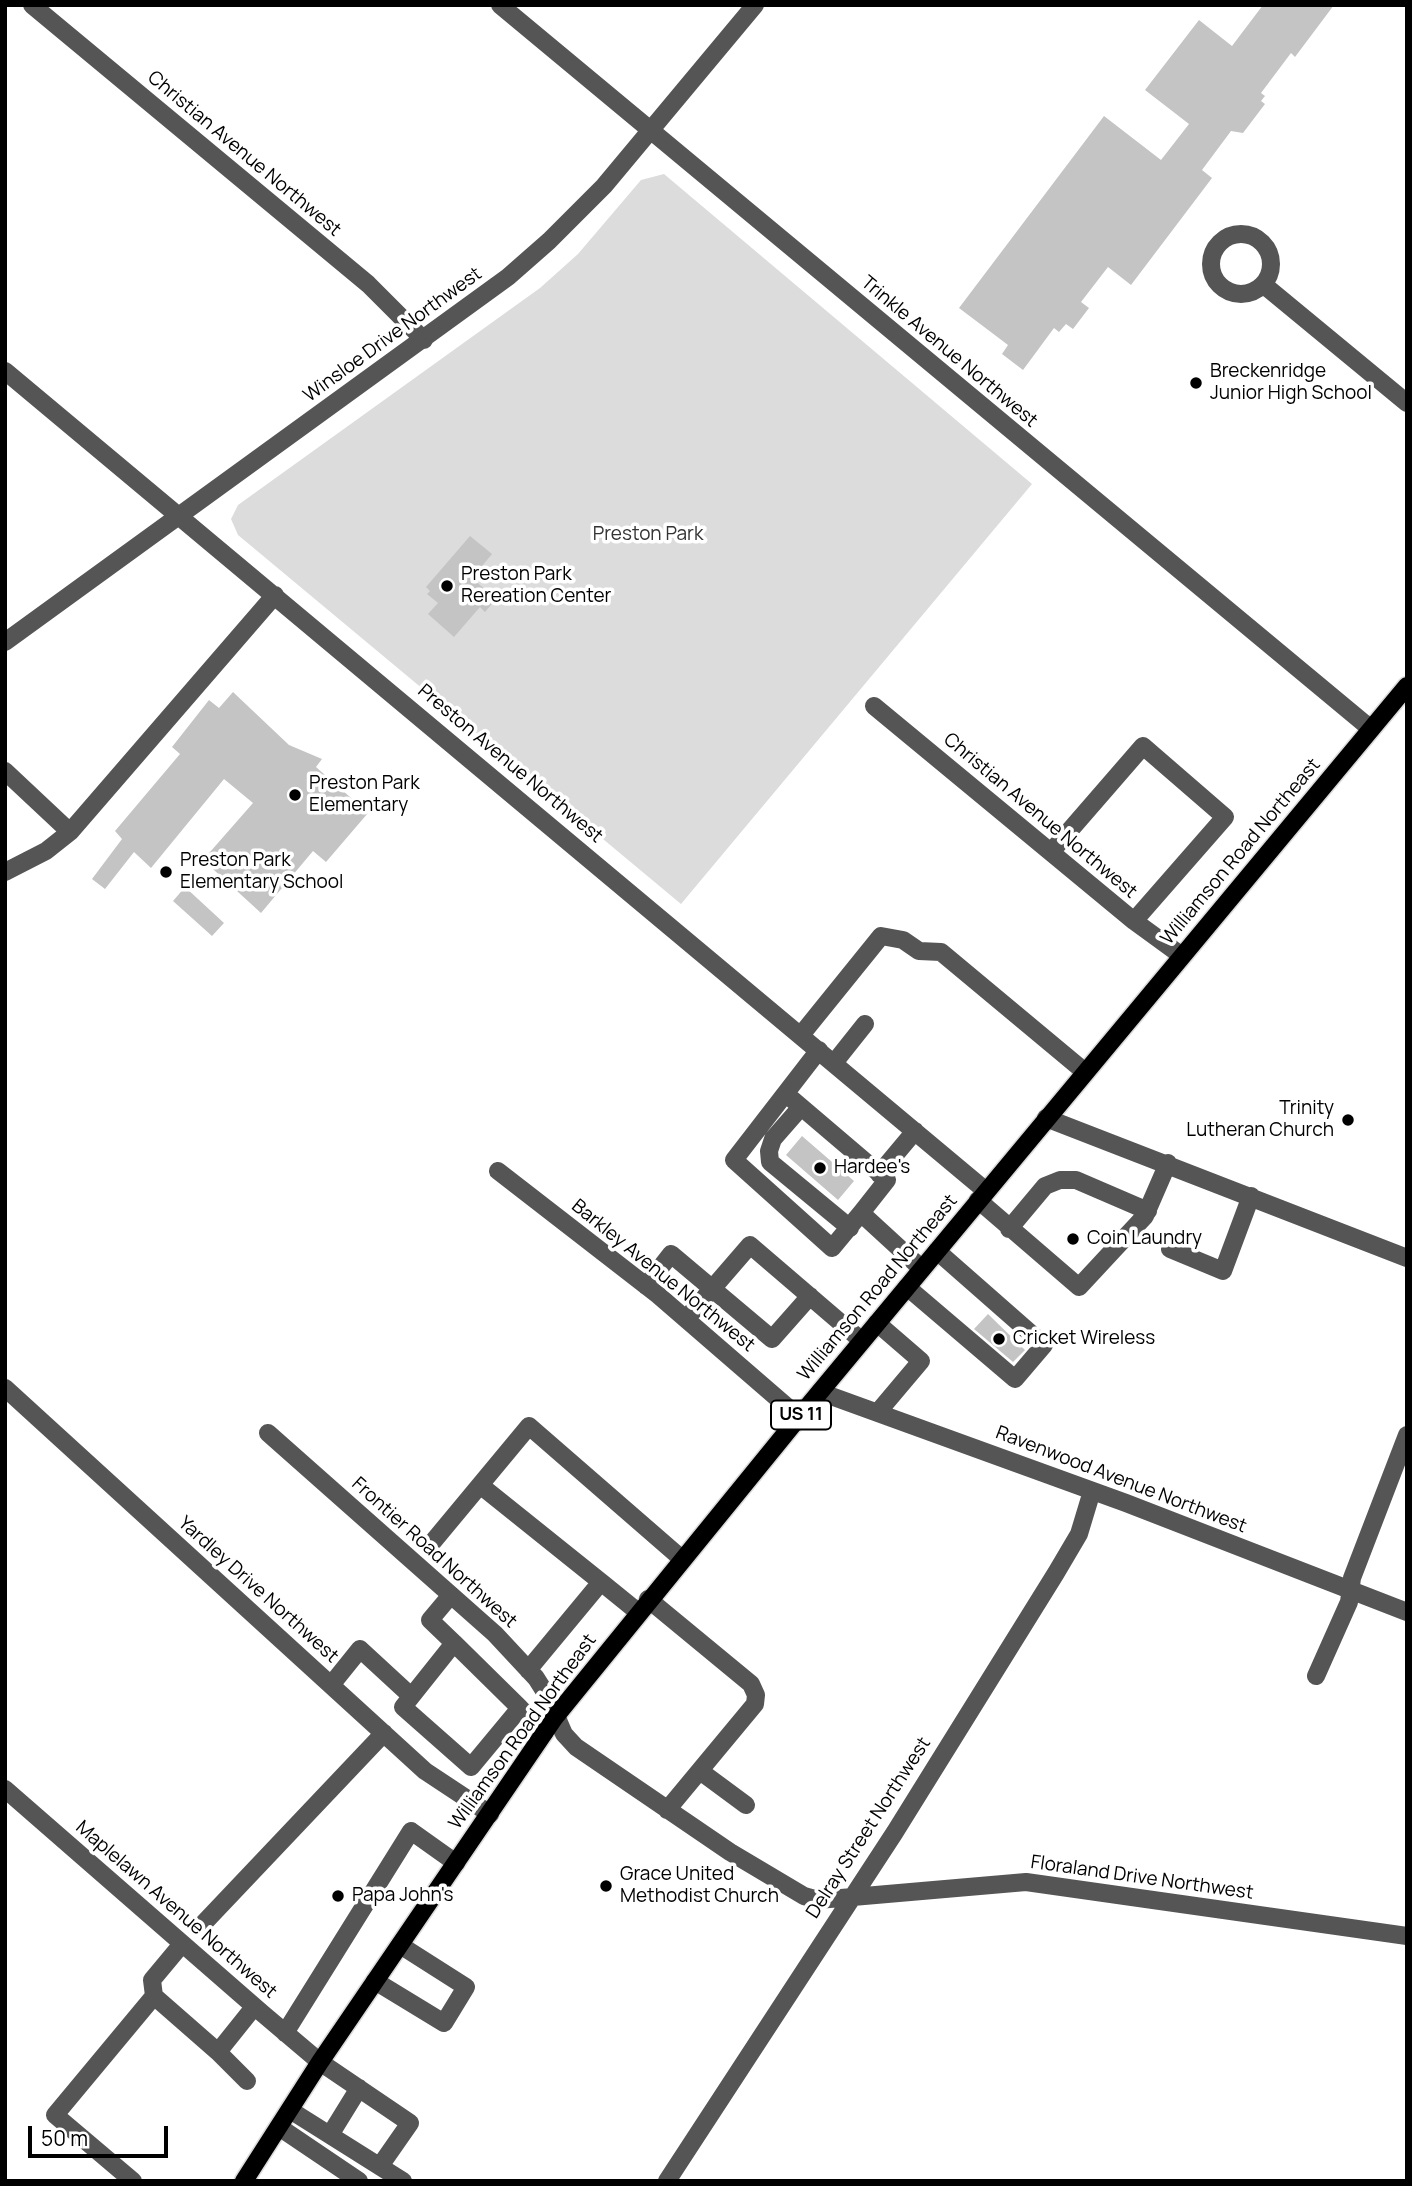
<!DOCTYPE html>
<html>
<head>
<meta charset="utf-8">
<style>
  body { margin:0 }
  #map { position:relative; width:1412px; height:2186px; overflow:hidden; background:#fff; font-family:Manrope,sans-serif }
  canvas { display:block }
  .frame { position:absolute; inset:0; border:7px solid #000; pointer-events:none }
  .scale { position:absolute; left:28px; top:2126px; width:140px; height:32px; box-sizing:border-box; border:4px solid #000; border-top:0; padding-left:9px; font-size:21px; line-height:24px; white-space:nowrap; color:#000; -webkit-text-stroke:5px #fff; paint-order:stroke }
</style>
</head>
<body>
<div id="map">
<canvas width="1412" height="2186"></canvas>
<div class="frame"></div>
<div class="scale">50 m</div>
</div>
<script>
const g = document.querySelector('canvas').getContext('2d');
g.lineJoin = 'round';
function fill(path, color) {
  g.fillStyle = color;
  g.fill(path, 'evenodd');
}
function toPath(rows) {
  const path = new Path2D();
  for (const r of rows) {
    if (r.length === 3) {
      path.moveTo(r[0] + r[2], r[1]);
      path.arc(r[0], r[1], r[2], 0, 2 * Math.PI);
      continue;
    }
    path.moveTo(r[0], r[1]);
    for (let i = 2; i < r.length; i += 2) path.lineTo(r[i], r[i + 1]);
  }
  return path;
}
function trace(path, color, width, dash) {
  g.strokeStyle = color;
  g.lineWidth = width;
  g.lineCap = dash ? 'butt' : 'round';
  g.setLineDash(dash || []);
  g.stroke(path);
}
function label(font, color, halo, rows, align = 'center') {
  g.font = font + ' Manrope,sans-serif';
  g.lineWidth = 7;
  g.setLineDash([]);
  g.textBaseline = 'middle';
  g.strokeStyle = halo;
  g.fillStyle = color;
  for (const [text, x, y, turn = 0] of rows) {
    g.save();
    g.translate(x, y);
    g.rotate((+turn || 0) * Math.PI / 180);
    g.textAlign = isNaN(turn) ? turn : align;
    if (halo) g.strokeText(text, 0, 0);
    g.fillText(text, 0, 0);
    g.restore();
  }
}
fill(toPath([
  [664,174,1032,484,681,904,238,535,231,519,238,505,540,288,578,254,641,180]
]), '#dcdcdc');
fill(toPath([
  [1263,5,1334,5,1295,57,1291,53,1261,93,1265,96,1261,101,1265,104,1243,133,1231,131,1202,170,1212,178,1131,285,1108,267,1081,302,1089,308,1073,329,1066,324,1059,332,1054,328,1023,370,1002,354,1008,345,959,308,1104,116,1161,160,1189,124,1145,90,1199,20,1232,46],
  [470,536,492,554,472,578,496,599,485,612,480,607,454,637,428,614,438,603,427,594,430,591,426,587],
  [233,692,289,745,322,759,316,767,368,813,326,862,313,851,261,913,203,860,253,803,224,779,151,868,134,852,105,889,92,879,122,839,115,831,180,754,172,747,209,700,219,708],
  [185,887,224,923,212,936,173,901],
  [802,1136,854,1181,838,1200,786,1155],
  [988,1314,1025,1350,1013,1362,974,1329]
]), '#c4c4c4');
const major = toPath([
  [244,2181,320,2062,555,1717,799,1417,1407,686]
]);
trace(major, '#dbdbdb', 21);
trace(toPath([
  [32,5,368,284,424,340],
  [500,5,1371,729],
  [1241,264,30],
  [1264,285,1407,403],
  [5,371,986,1191],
  [5,642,508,277,549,241,604,186,755,5],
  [874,706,1134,921,1182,956],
  [5,771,70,832],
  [1051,852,1143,746,1225,817,1134,921],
  [5,872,46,851,70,832,275,595],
  [801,1035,881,936,903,940,919,951,941,952,1085,1072],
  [819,1050,734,1160,832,1248,861,1213,922,1269],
  [834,1063,865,1024],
  [786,1094,887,1180,861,1213],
  [801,1107,773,1139,769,1151,770,1162,850,1228],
  [1046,1118,1407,1258],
  [498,1171,658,1295,799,1417],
  [879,1174,915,1131],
  [978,1200,1079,1287,1145,1216,1168,1163],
  [1009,1229,1045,1186,1060,1180,1076,1180,1148,1211],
  [1170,1249,1223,1271,1251,1196],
  [646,1286,671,1254,772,1339,810,1296],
  [907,1287,1015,1379,1044,1345,937,1251],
  [686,1319,750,1245,862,1341],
  [877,1323,921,1361,878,1412],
  [5,1388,425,1771,490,1814],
  [820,1392,1126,1503,1407,1612],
  [268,1433,495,1634,536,1678,548,1697,564,1734,576,1747,730,1852,804,1896,818,1900,1026,1882,1407,1936],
  [480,1485,529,1426,682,1559],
  [431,1544,480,1485,601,1582,528,1670],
  [601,1582,638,1612],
  [451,1595,430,1620,454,1643],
  [648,1599,751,1684,756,1695,755,1704,667,1810],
  [1316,1676,1349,1602,1352,1578,1407,1435],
  [331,1685,360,1649,411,1696],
  [520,1708,471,1767,403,1707,454,1643,520,1708,544,1733],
  [700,1771,746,1805],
  [5,1789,262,2013,320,2062,410,2123,380,2166],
  [201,1926,384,1733],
  [182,1944,152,1980,154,1996,218,2052,254,2007],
  [375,1981,444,2023,466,1987,400,1945],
  [285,2033,411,1831,456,1863],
  [218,2052,247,2081],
  [290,2110,403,2181],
  [279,2127,359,2181],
  [330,2135,359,2088],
  [133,2181,55,2115,154,1996],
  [667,2181,895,1832,1056,1573,1079,1534,1092,1491]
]), '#555', 18);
trace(major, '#000', 18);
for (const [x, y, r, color] of [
  [1196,383,7,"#000"],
  [447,586,7,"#000"],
  [295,795,7,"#000"],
  [166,872,7,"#000"],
  [1348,1120,7,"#000"],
  [820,1168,7,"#000"],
  [1073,1239,7,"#000"],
  [999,1339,7,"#000"],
  [606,1886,7,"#000"],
  [338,1896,7,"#000"]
]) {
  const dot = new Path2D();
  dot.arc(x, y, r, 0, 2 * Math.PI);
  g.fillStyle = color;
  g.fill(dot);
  trace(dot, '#fff', 2.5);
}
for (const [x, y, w] of [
  [801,1415,60]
]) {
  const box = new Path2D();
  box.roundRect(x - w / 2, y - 14.5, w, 29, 5);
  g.fillStyle = '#fff';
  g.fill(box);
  trace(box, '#000', 2);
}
label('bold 18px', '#000', null, [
  ["US 11",801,1415]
]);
label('19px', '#000', '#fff', [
  ["Christian Avenue Northwest",244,154,40],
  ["Winsloe Drive Northwest",393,335,-36],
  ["Trinkle Avenue Northwest",949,352,40],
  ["Preston Avenue Northwest",510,764,40],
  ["Christian Avenue Northwest",1040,816,40],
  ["Williamson Road Northeast",1241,852,-50],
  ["Barkley Avenue Northwest",663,1276,39],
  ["Williamson Road Northeast",878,1288,-50],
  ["Ravenwood Avenue Northwest",1121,1480,21],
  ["Frontier Road Northwest",434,1553,42],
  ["Yardley Drive Northwest",258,1590,42],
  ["Williamson Road Northeast",523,1732,-54],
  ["Delray Street Northwest",869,1828,-57],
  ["Floraland Drive Northwest",1142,1878,8],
  ["Maplelawn Avenue Northwest",176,1910,41]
]);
label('19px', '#000', '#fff', [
  ["Breckenridge",1210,372],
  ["Junior High School",1210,394],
  ["Preston Park",461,575],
  ["Rereation Center",461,597],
  ["Preston Park",309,784],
  ["Elementary",309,806],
  ["Preston Park",180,861],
  ["Elementary School",180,883],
  ["Trinity",1334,1109,"right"],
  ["Lutheran Church",1334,1131,"right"],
  ["Hardee's",834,1168],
  ["Coin Laundry",1087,1239],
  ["Cricket Wireless",1013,1339],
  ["Grace United",620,1875],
  ["Methodist Church",620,1897],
  ["Papa John's",352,1896]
], 'left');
label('19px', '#333', '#fff', [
  ["Preston Park",648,535]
]);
</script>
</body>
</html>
